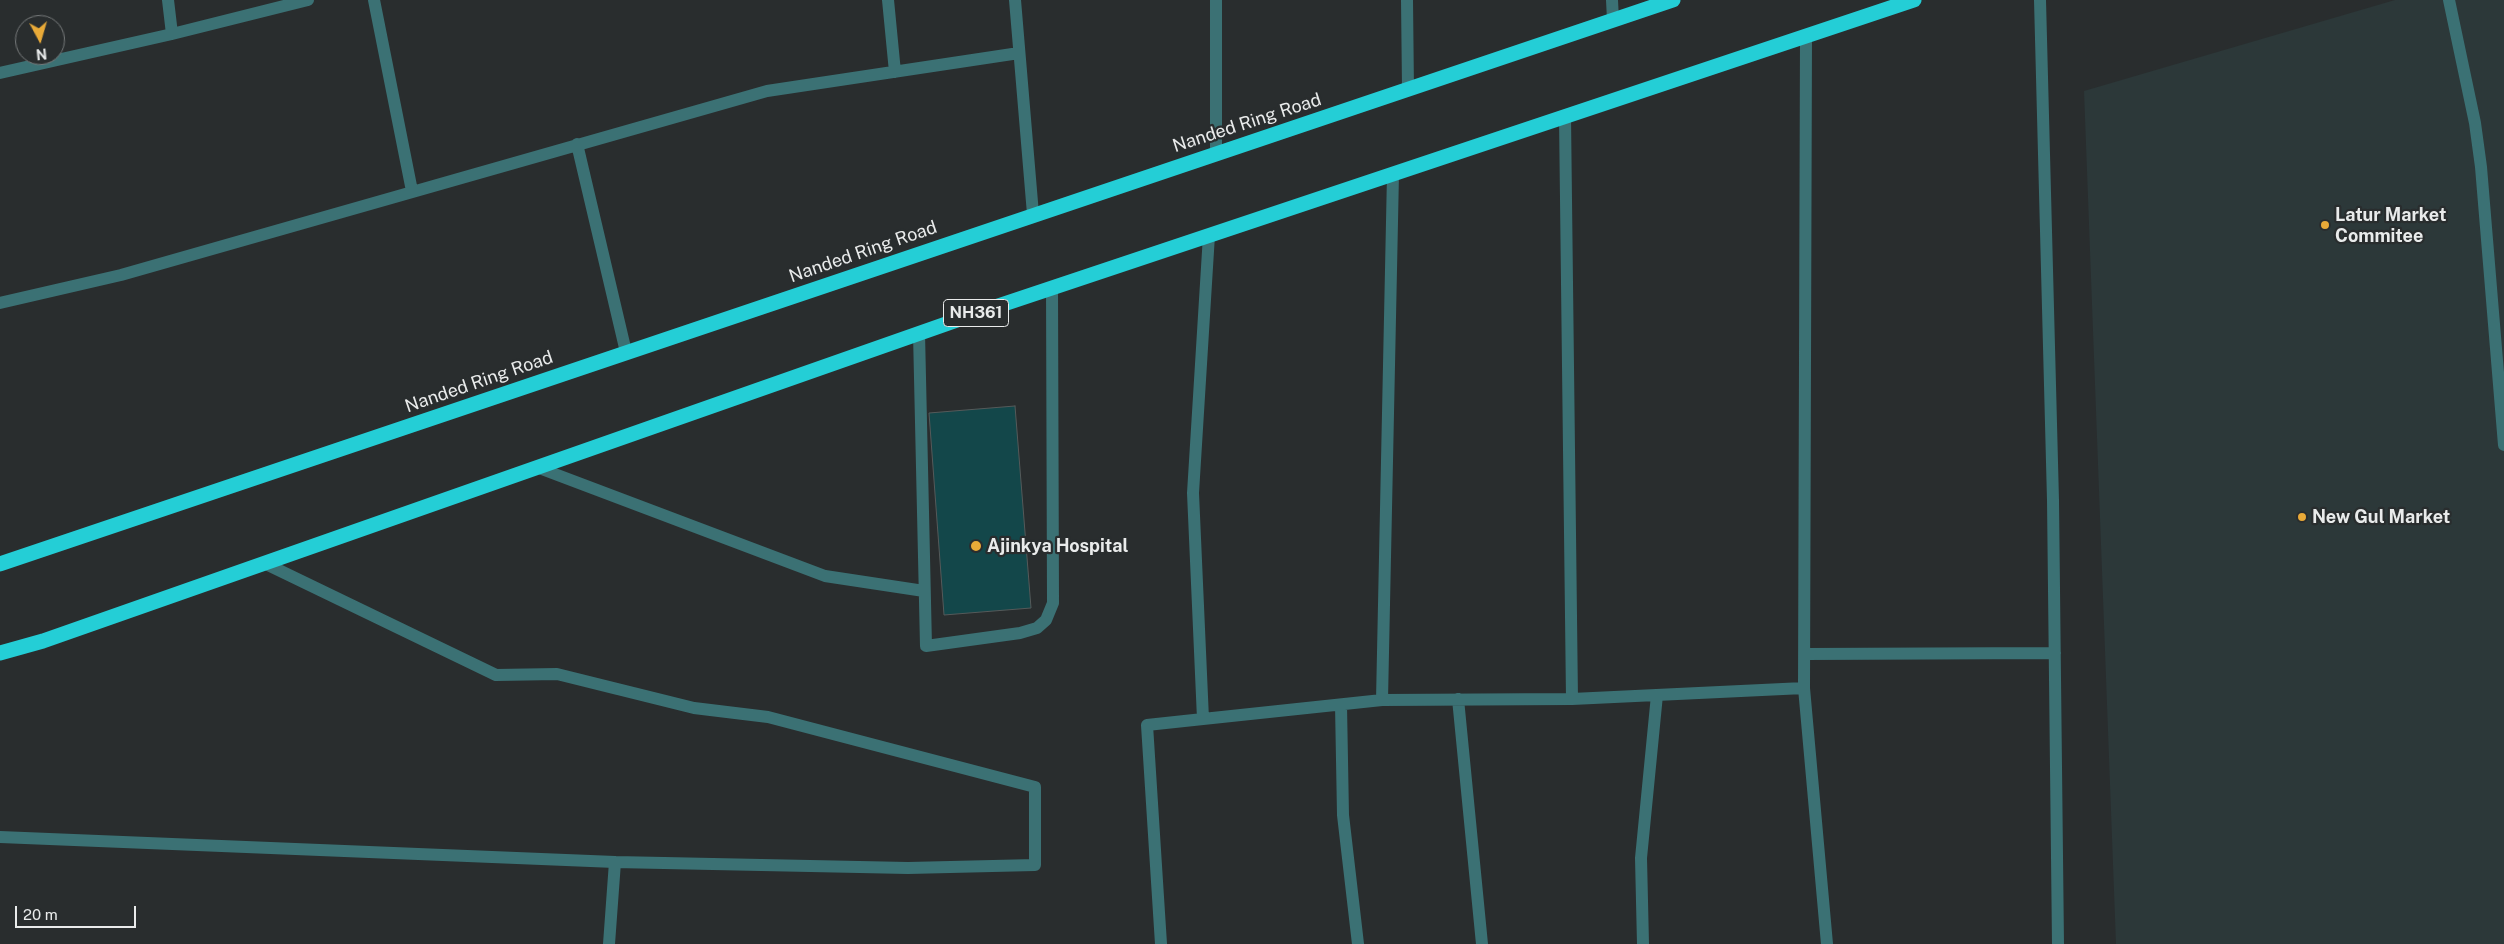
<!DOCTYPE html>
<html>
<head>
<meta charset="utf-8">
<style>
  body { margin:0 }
  #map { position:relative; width:2504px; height:944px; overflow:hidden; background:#292d2e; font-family:"Public Sans",sans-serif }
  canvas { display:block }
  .north { position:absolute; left:15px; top:15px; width:50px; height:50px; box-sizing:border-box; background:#292d2e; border:1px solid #76797a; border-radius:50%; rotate:174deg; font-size:14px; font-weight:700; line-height:20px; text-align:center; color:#e9ebeb }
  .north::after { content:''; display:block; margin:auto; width:18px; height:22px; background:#e9aa38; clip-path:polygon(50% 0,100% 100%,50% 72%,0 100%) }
  .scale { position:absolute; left:15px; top:906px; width:121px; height:22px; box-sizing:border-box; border:2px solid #e9ebeb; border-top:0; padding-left:6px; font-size:15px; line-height:18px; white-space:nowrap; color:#e9ebeb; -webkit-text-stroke:4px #292d2e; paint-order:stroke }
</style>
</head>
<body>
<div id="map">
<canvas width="2504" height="944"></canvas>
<div class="north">N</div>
<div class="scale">20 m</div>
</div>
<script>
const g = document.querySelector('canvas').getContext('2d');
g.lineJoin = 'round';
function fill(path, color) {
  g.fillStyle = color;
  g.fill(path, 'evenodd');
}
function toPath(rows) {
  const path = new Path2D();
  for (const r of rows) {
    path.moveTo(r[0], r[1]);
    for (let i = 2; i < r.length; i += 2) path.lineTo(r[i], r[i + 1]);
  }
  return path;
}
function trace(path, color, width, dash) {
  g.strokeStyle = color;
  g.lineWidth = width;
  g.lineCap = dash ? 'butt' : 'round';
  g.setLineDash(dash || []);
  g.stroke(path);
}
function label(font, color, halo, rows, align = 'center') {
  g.font = font + ' "Public Sans",sans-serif';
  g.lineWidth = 4.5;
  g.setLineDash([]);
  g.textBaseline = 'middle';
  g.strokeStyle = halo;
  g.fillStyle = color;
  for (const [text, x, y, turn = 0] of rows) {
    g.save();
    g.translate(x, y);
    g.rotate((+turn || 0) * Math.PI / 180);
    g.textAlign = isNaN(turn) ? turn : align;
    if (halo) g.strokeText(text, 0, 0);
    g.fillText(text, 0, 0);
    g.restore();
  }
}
fill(toPath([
  [2395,0,2504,0,2504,944,2116,944,2084,91]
]), '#2c3839');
const building = toPath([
  [1015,406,1031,608,944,615,929,413,1015,406]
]);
fill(building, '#13474a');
trace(building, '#555a5a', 1);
trace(toPath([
  [168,0,172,34],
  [374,0,412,191],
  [888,0,895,72],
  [1015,0,1033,214],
  [1407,0,1408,89],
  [1612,0,1613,20],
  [2040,0,2053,500,2058,944],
  [2449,0,2475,123,2481,167,2504,445],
  [1806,36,1804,688,1827,944],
  [0,73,172,34,308,0],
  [1565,116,1572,699,1804,688],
  [577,144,626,352],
  [1216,153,1216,0],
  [1393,174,1382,700,1572,699],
  [0,303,121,275,767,91,1019,53],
  [919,333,926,646,1020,633,1037,628,1046,620,1053,603,1052,287],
  [539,468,825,576,924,591],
  [1805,654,2055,653],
  [1458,699,1482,944],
  [1341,705,1343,815,1358,944],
  [1203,719,1382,700],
  [0,837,615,862,908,868,1035,865,1035,787,768,717,694,708,557,674,496,675,264,563],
  [609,944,615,862],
  [1161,944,1147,725,1203,719,1193,493,1209,235],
  [1643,944,1641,858,1657,695]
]), '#3b7174', 12);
trace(toPath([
  [0,564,1673,0],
  [0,653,43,641,980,312,1914,0]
]), '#24ced6', 15);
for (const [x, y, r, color] of [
  [2325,225,5,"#e9aa38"],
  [2302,517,5,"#e9aa38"],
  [976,546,6,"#e9aa38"]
]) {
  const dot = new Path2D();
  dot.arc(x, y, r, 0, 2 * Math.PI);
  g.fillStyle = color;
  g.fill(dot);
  trace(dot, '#292d2e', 2);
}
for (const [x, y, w] of [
  [976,313,65]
]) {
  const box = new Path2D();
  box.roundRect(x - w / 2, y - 13.5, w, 27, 4);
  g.fillStyle = '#292d2e';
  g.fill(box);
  trace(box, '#e9ebeb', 1);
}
label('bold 16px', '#e9ebeb', null, [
  ["NH361",976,313]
]);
label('18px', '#e9ebeb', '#292d2e', [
  ["Nanded Ring Road",1247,123,-18],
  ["Nanded Ring Road",863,252,-19],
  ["Nanded Ring Road",479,382,-19]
]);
label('bold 18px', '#e9ebeb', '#292d2e', [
  ["Latur Market",2335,215],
  ["Commitee",2335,236],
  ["New Gul Market",2312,517],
  ["Ajinkya Hospital",987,546]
], 'left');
</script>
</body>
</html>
